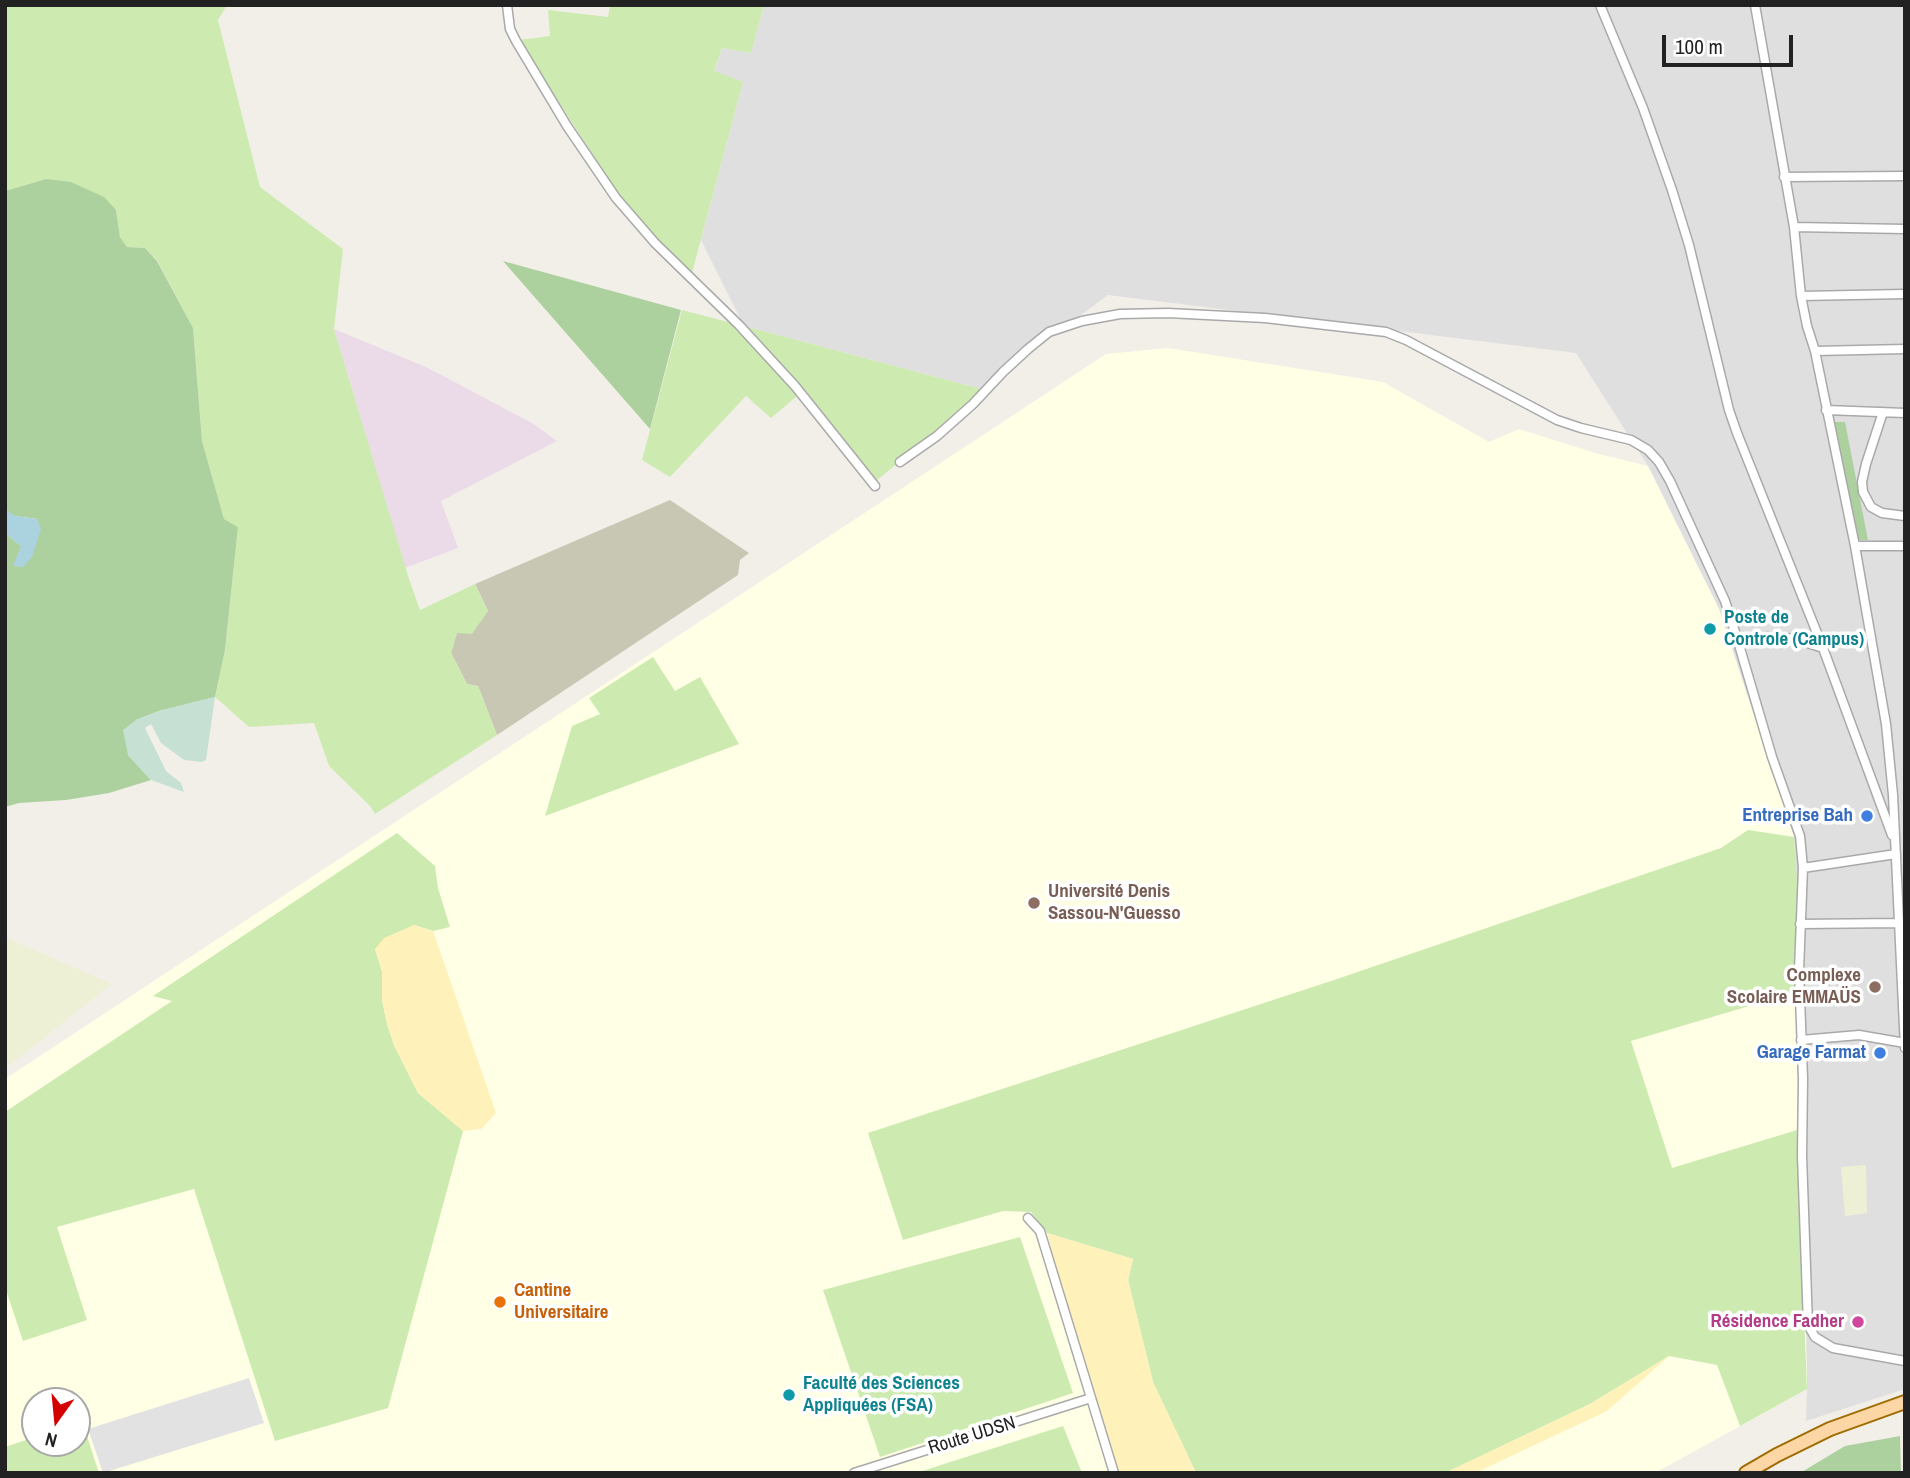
<!DOCTYPE html>
<html>
<head>
<meta charset="utf-8">
<style>
  body { margin:0 }
  #map { position:relative; width:1910px; height:1478px; overflow:hidden; background:#f2efe9; font-family:"Archivo Narrow",sans-serif }
  canvas { display:block }
  .frame { position:absolute; inset:0; border:7px solid #222; pointer-events:none }
  .north { position:absolute; left:21px; top:1387px; width:70px; height:70px; box-sizing:border-box; background:#fff; border:2px solid #a7a7a7; border-radius:50%; rotate:195deg; font-size:19px; font-weight:700; line-height:28px; text-align:center; color:#222 }
  .north::after { content:''; display:block; margin:auto; width:24px; height:32px; background:#d40000; clip-path:polygon(50% 0,100% 100%,50% 72%,0 100%) }
  .scale { position:absolute; left:1662px; top:35px; width:131px; height:32px; box-sizing:border-box; border:4px solid #222; border-top:0; padding-left:9px; font-size:21px; line-height:24px; white-space:nowrap; color:#222; -webkit-text-stroke:5px #fff; paint-order:stroke }
</style>
</head>
<body>
<div id="map">
<canvas width="1910" height="1478"></canvas>
<div class="frame"></div>
<div class="north">N</div>
<div class="scale">100 m</div>
</div>
<script>
const g = document.querySelector('canvas').getContext('2d');
g.lineJoin = 'round';
function fill(path, color) {
  g.fillStyle = color;
  g.fill(path, 'evenodd');
}
function toPath(rows) {
  const path = new Path2D();
  for (const r of rows) {
    path.moveTo(r[0], r[1]);
    for (let i = 2; i < r.length; i += 2) path.lineTo(r[i], r[i + 1]);
  }
  return path;
}
function trace(path, color, width, dash) {
  g.strokeStyle = color;
  g.lineWidth = width;
  g.lineCap = dash ? 'butt' : 'round';
  g.setLineDash(dash || []);
  g.stroke(path);
}
function label(font, color, halo, rows, align = 'center') {
  g.font = font + ' "Archivo Narrow",sans-serif';
  g.lineWidth = 7;
  g.setLineDash([]);
  g.textBaseline = 'middle';
  g.strokeStyle = halo;
  g.fillStyle = color;
  for (const [text, x, y, turn = 0] of rows) {
    g.save();
    g.translate(x, y);
    g.rotate((+turn || 0) * Math.PI / 180);
    g.textAlign = isNaN(turn) ? turn : align;
    if (halo) g.strokeText(text, 0, 0);
    g.fillText(text, 0, 0);
    g.restore();
  }
}
fill(toPath([
  [764,5,1905,5,1905,1389,1806,1421,1807,1389,1794,837,1719,609,1648,466,1576,353,1108,295,981,389,744,326,701,240,743,82,714,72,722,48,751,53]
]), '#e0dfdf');
fill(toPath([
  [334,329,426,367,532,423,557,441,441,501,458,548,405,568]
]), '#ebdbe8');
fill(toPath([
  [1168,348,1383,382,1489,442,1519,429,1595,453,1648,466,1719,609,1794,837,1800,991,1807,1389,1655,1473,5,1473,5,1079,1106,354],
  [35,1401,77,1401,77,1443,35,1443]
]), '#ffffe5');
fill(toPath([
  [670,500,749,553,740,560,738,575,497,735,478,686,467,684,451,653,457,632,488,611,475,584]
]), '#c7c7b4');
fill(toPath([
  [5,937,112,984,5,1069],
  [1866,1165,1867,1213,1845,1216,1841,1167]
]), '#eef0d5');
fill(toPath([
  [5,5,227,5,218,20,260,187,343,249,334,329,409,579,420,610,475,584,488,611,472,634,457,633,451,653,467,684,478,686,497,735,375,814,370,806,329,766,314,723,249,727,215,697,225,650,238,527,224,519,202,441,193,328,157,260,145,248,127,247,120,237,116,210,46,179,5,191],
  [610,5,764,5,751,53,722,48,714,71,743,82,692,273,653,235,618,194,519,40,550,36,548,10,608,17],
  [682,310,732,323,764,353,797,396,771,418,746,396,670,477,642,460],
  [744,326,981,389,970,403,876,481,797,382],
  [653,657,675,691,700,677,739,744,545,816,572,726,600,714,589,698],
  [1748,830,1794,837,1800,928,1800,991,1631,1041,1672,1168,1797,1130,1807,1389,1740,1426,1717,1365,1669,1356,1590,1404,1445,1473,1196,1473,1153,1382,1128,1280,1133,1259,1047,1233,1031,1212,1003,1211,903,1240,868,1133,1337,979,1721,848],
  [397,833,435,866,438,888,450,927,433,931,414,925,375,949,382,971,382,1000,387,1024,394,1045,418,1093,463,1131,388,1408,275,1441,194,1189,57,1227,87,1320,23,1341,5,1287,5,1112,172,1001,153,996],
  [1020,1237,1073,1393,880,1457,823,1290],
  [82,1421,99,1473,5,1473,5,1447,35,1437,35,1443,77,1443,77,1423],
  [1063,1426,1082,1473,916,1473]
]), '#cdebb0');
fill(toPath([
  [46,179,71,182,104,197,116,210,120,237,127,247,145,248,157,261,193,328,202,441,224,519,238,527,225,650,215,697,159,711,136,720,128,755,151,780,109,793,66,800,19,803,5,807,5,533,21,546,37,519,14,516,5,509,5,191],
  [503,261,681,310,650,429],
  [1832,422,1845,422,1868,540,1858,540],
  [1900,1436,1901,1473,1800,1473,1845,1446]
]), '#add19e');
fill(toPath([
  [215,697,206,760,202,762,184,760,161,743,151,724,145,728,166,771,181,783,184,792,151,780,128,755,123,730,136,720,159,711]
]), '#c6e0d4');
fill(toPath([
  [414,925,433,931,496,1113,481,1129,463,1131,418,1093,394,1045,387,1024,382,1000,382,971,375,949,384,938],
  [1047,1233,1133,1259,1128,1280,1153,1382,1196,1473,1114,1473,1091,1398],
  [1669,1356,1607,1411,1475,1473,1445,1473,1590,1404]
]), '#fff1ba');
fill(toPath([
  [249,1378,264,1423,103,1473,88,1429]
]), '#e2e2e2');
fill(toPath([
  [5,509,15,516,37,519,41,529,32,557,23,567,13,566,21,546,5,533]
]), '#aad3df');
const minor = toPath([
  [507,5,510,29,516,41,567,126,616,198,655,243,739,325,795,386,875,486],
  [1600,5,1643,108,1672,190,1689,245,1729,410,1737,433,1823,648,1892,835],
  [1755,5,1794,227,1801,296,1807,326,1815,351,1855,546,1886,724,1893,795,1905,1048],
  [1784,177,1905,176],
  [1794,227,1905,229],
  [1801,296,1905,294],
  [1815,351,1905,349],
  [1826,410,1905,413],
  [1883,412,1866,464,1862,482,1863,492,1871,507,1882,513,1905,516],
  [900,462,937,436,973,404,1003,372,1028,349,1049,332,1082,321,1120,314,1168,313,1265,318,1386,332,1406,340,1557,420,1581,428,1631,440,1648,450,1659,462,1670,481,1725,601,1737,638,1771,637,1796,639,1823,648],
  [1855,546,1905,546],
  [1737,638,1772,757,1800,836,1803,868,1799,970,1803,1079,1802,1156,1808,1325,1815,1337,1833,1348,1905,1361],
  [1803,868,1896,854],
  [1800,924,1899,923],
  [1801,1040,1859,1035,1905,1043],
  [1028,1218,1040,1231,1114,1473],
  [854,1473,1091,1398]
]);
const primary = toPath([
  [1746,1473,1777,1455,1830,1429,1905,1402]
]);
trace(minor, '#a9a9a9', 11);
trace(primary, '#a06b00', 16);
trace(minor, '#fff', 8);
trace(primary, '#fcd6a4', 12);
for (const [x, y, r, color] of [
  [1710,629,7,"#0f9aa8"],
  [1867,816,7,"#3f7fe0"],
  [1034,903,7,"#8d6e63"],
  [1875,987,7,"#8d6e63"],
  [1880,1053,7,"#3f7fe0"],
  [500,1302,7,"#e8710a"],
  [1858,1322,7,"#d1479c"],
  [789,1395,7,"#0f9aa8"]
]) {
  const dot = new Path2D();
  dot.arc(x, y, r, 0, 2 * Math.PI);
  g.fillStyle = color;
  g.fill(dot);
  trace(dot, '#fff', 2.5);
}
label('bold 19px', '#0d838f', '#fff', [
  ["Poste de",1724,618],
  ["Controle (Campus)",1724,640],
  ["Faculté des Sciences",803,1384],
  ["Appliquées (FSA)",803,1406]
], 'left');
label('bold 19px', '#366cbe', '#fff', [
  ["Entreprise Bah",1853,816],
  ["Garage Farmat",1866,1053]
], 'right');
label('bold 19px', '#785e54', '#fff', [
  ["Université Denis",1048,892],
  ["Sassou-N'Guesso",1048,914],
  ["Complexe",1861,976,"right"],
  ["Scolaire EMMAÜS",1861,998,"right"]
], 'left');
label('bold 19px', '#c56008', '#fff', [
  ["Cantine",514,1291],
  ["Universitaire",514,1313]
], 'left');
label('bold 19px', '#b23c85', '#fff', [
  ["Résidence Fadher",1844,1322]
], 'right');
label('19px', '#222', '#fff', [
  ["Route UDSN",972,1436,-17]
]);
</script>
</body>
</html>
